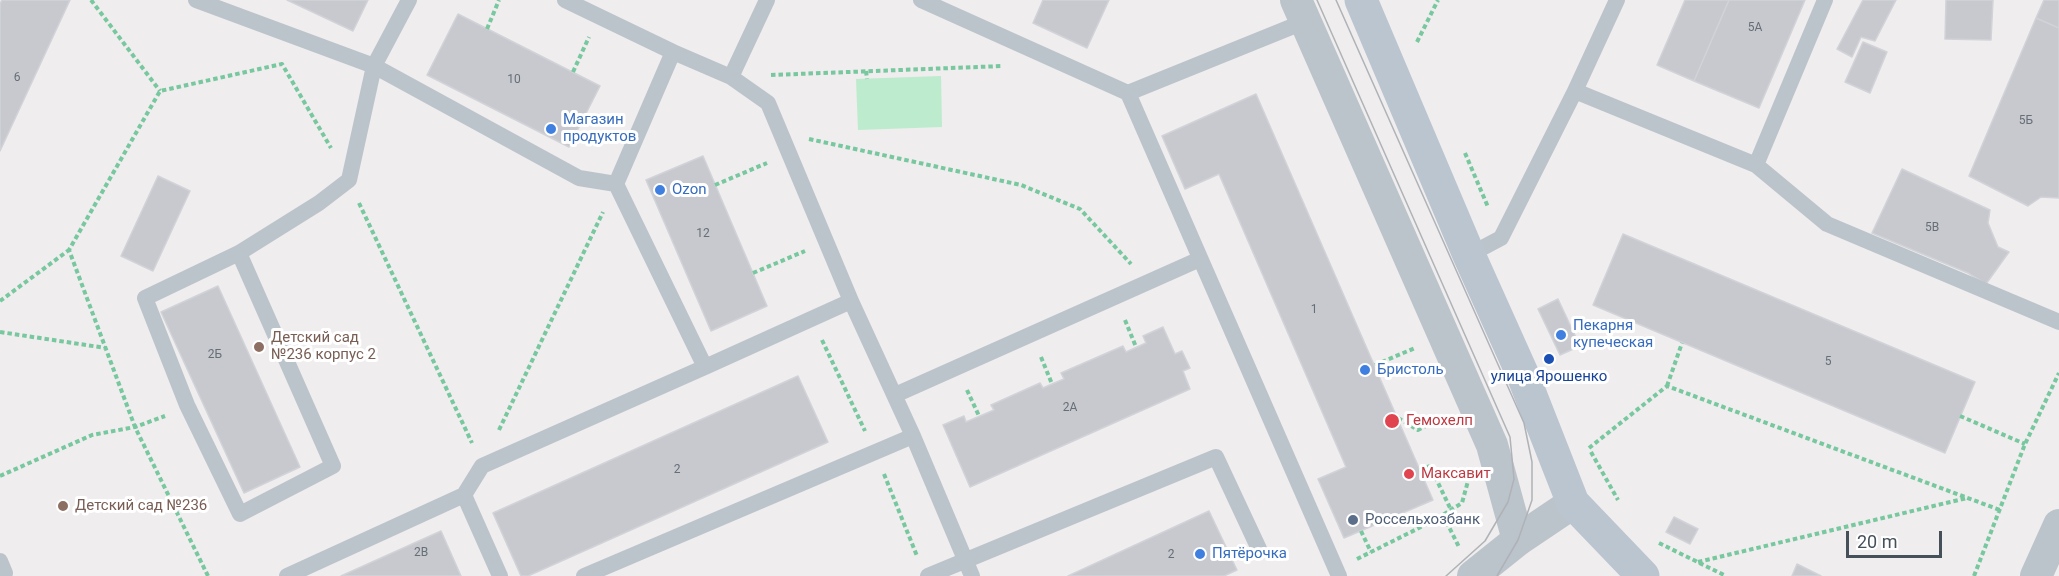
<!DOCTYPE html>
<html>
<head>
<meta charset="utf-8">
<style>
  body { margin:0 }
  #map { position:relative; width:2059px; height:576px; overflow:hidden; background:#efeded; font-family:Roboto,sans-serif }
  canvas { display:block }
  .scale { position:absolute; left:1846px; top:531px; width:96px; height:27px; box-sizing:border-box; border:3px solid #465059; border-top:0; padding-left:8px; font-size:18px; line-height:21px; white-space:nowrap; color:#465059; -webkit-text-stroke:4px #fff; paint-order:stroke }
</style>
</head>
<body>
<div id="map">
<canvas width="2059" height="576"></canvas>
<div class="scale">20 m</div>
</div>
<script>
const g = document.querySelector('canvas').getContext('2d');
g.lineJoin = 'round';
function fill(path, color) {
  g.fillStyle = color;
  g.fill(path, 'evenodd');
}
function toPath(rows) {
  const path = new Path2D();
  for (const r of rows) {
    path.moveTo(r[0], r[1]);
    for (let i = 2; i < r.length; i += 2) path.lineTo(r[i], r[i + 1]);
  }
  return path;
}
function trace(path, color, width, dash) {
  g.strokeStyle = color;
  g.lineWidth = width;
  g.lineCap = dash ? 'butt' : 'round';
  g.setLineDash(dash || []);
  g.stroke(path);
}
function label(font, color, halo, rows, align = 'center') {
  g.font = font + ' Roboto,sans-serif';
  g.lineWidth = 6;
  g.setLineDash([]);
  g.textBaseline = 'middle';
  g.strokeStyle = halo;
  g.fillStyle = color;
  for (const [text, x, y, turn = 0] of rows) {
    g.save();
    g.translate(x, y);
    g.rotate((+turn || 0) * Math.PI / 180);
    g.textAlign = isNaN(turn) ? turn : align;
    if (halo) g.strokeText(text, 0, 0);
    g.fillText(text, 0, 0);
    g.restore();
  }
}
fill(toPath([
  [941,76,942,127,858,130,856,79]
]), '#bdebce');
const building = toPath([
  [2,0,70,0,0,151,0,4,2,0],
  [287,0,368,0,353,31,287,0],
  [1043,0,1109,0,1087,48,1033,23,1043,0],
  [1685,0,1729,0,1694,81,1657,65,1685,0],
  [1729,0,1805,0,1759,108,1694,81,1729,0],
  [1863,0,1896,0,1875,41,1861,37,1852,57,1837,49,1863,0],
  [1946,0,1993,0,1991,40,1945,39,1946,0],
  [2044,0,2059,0,2059,28,2036,18,2044,0],
  [458,14,600,86,569,147,427,75,458,14],
  [2036,18,2059,28,2059,198,2041,197,2028,206,1969,176,2036,18],
  [1863,42,1887,52,1870,93,1845,82,1863,42],
  [1256,94,1433,500,1344,538,1318,479,1346,467,1219,174,1185,189,1162,136,1256,94],
  [703,156,767,306,711,331,646,180,703,156],
  [1902,169,1990,210,1988,223,1998,247,2009,252,1986,284,1968,273,1872,233,1902,169],
  [158,176,190,191,153,271,121,256,158,176],
  [1623,234,1975,382,1945,453,1593,305,1623,234],
  [218,286,300,467,244,493,161,312,218,286],
  [1558,299,1580,346,1560,355,1538,309,1558,299],
  [1163,327,1175,354,1182,351,1190,368,1183,371,1190,389,970,487,943,425,964,416,966,422,994,410,991,405,1040,383,1043,388,1052,384,1064,379,1061,373,1123,346,1126,352,1146,343,1143,336,1163,327],
  [798,376,828,442,528,576,521,576,493,513,798,376],
  [1209,511,1237,570,1224,576,1068,576,1209,511],
  [1674,517,1698,529,1690,544,1666,532,1674,517],
  [441,531,461,576,341,576,441,531],
  [1797,564,1821,576,1792,576,1797,564]
]);
fill(building, '#c7c9cf');
trace(building, '#d1d3d8', 1.5);
trace(toPath([
  [91,0,160,91],
  [487,29,499,0],
  [1417,42,1438,0],
  [866,71,867,79],
  [573,72,589,37],
  [771,75,1003,66],
  [809,139,1021,185,1080,209,1131,264],
  [1465,153,1488,207],
  [715,185,767,163],
  [359,203,472,443],
  [753,273,805,251],
  [0,301,69,250],
  [1125,320,1136,347],
  [0,332,106,348],
  [822,340,865,431],
  [1041,357,1052,384],
  [1375,365,1415,348],
  [1667,386,1682,343],
  [967,390,979,416],
  [1960,416,2025,444],
  [1398,418,1418,430,1445,416],
  [499,430,603,212],
  [1589,448,1667,386,2000,510],
  [1591,452,1618,500],
  [1420,470,1430,466,1451,510],
  [884,474,917,556],
  [0,476,92,435,135,427,165,416],
  [1443,515,1459,547],
  [1361,531,1371,552],
  [1659,543,1726,576],
  [1357,559,1433,521,1462,503,1468,481],
  [1698,562,1967,498],
  [208,576,135,427,69,250,160,91,282,64,331,148],
  [1974,576,2025,444,2059,373]
]), '#77c79f', 4, [4.5, 3]);
trace(toPath([
  [196,0,374,66,349,180,319,203,239,253,145,298,187,405,240,514,333,466,239,253],
  [409,0,374,66,579,178,616,184,673,52],
  [565,0,673,52,731,77,767,0],
  [921,0,1128,93,1339,576],
  [731,77,768,103,851,301,913,436,972,576],
  [1575,91,1756,165,1827,224,2059,322],
  [1128,93,1306,21],
  [1756,165,1825,0],
  [616,184,705,367,851,301],
  [1469,255,1501,238,1575,91,1617,0],
  [895,395,1200,259],
  [464,495,500,576],
  [0,561,5,573],
  [287,576,464,495,482,466,705,367],
  [584,576,913,436],
  [928,576,1216,457,1259,549]
]), '#bcc4cb', 16);
trace(toPath([
  [1296,0,1492,445,1518,540],
  [1473,576,1518,540,1573,503],
  [2036,576,2059,525]
]), '#bcc4cb', 32);
trace(toPath([
  [1361,0,1469,255,1522,373,1573,503,1643,576]
]), '#bbc5d0', 33);
trace(toPath([
  [1317,0,1510,437,1514,479,1508,502,1485,541,1446,576],
  [1336,0,1524,423,1532,462,1532,500,1518,540,1497,576]
]), '#afb2b7', 1.5);
for (const [x, y, r, color] of [
  [551,129,6,"#3f7fe0"],
  [660,190,6,"#3f7fe0"],
  [1561,335,6,"#3f7fe0"],
  [259,347,6,"#8d6e63"],
  [1549,359,6,"#1a4fb4"],
  [1365,370,6,"#3f7fe0"],
  [1392,421,8,"#e0444e"],
  [1409,474,6,"#e0444e"],
  [63,506,6,"#8d6e63"],
  [1353,520,6,"#5c6f8a"],
  [1200,554,6,"#3f7fe0"]
]) {
  const dot = new Path2D();
  dot.arc(x, y, r, 0, 2 * Math.PI);
  g.fillStyle = color;
  g.fill(dot);
  trace(dot, '#fff', 2);
}
label('12px', '#666e76', null, [
  ["5А",1755,28],
  ["6",17,78],
  ["10",514,80],
  ["5Б",2026,121],
  ["5В",1932,228],
  ["12",703,234],
  ["1",1314,310],
  ["2Б",215,355],
  ["5",1828,362],
  ["2А",1070,408],
  ["2",677,470],
  ["2В",421,553],
  ["2",1171,555]
]);
label('15px', '#366cbe', '#fff', [
  ["Магазин",563,120],
  ["продуктов",563,137],
  ["Ozon",672,190],
  ["Пекарня",1573,326],
  ["купеческая",1573,343],
  ["Бристоль",1377,370],
  ["Пятёрочка",1212,554]
], 'left');
label('15px', '#785e54', '#fff', [
  ["Детский сад",271,338],
  ["№236 корпус 2",271,355],
  ["Детский сад №236",75,506]
], 'left');
label('15px', '#164399', '#fff', [
  ["улица Ярошенко",1549,377]
]);
label('15px', '#be3a42', '#fff', [
  ["Гемохелп",1406,421],
  ["Максавит",1421,474]
], 'left');
label('15px', '#4e5e75', '#fff', [
  ["Россельхозбанк",1365,520]
], 'left');
</script>
</body>
</html>
